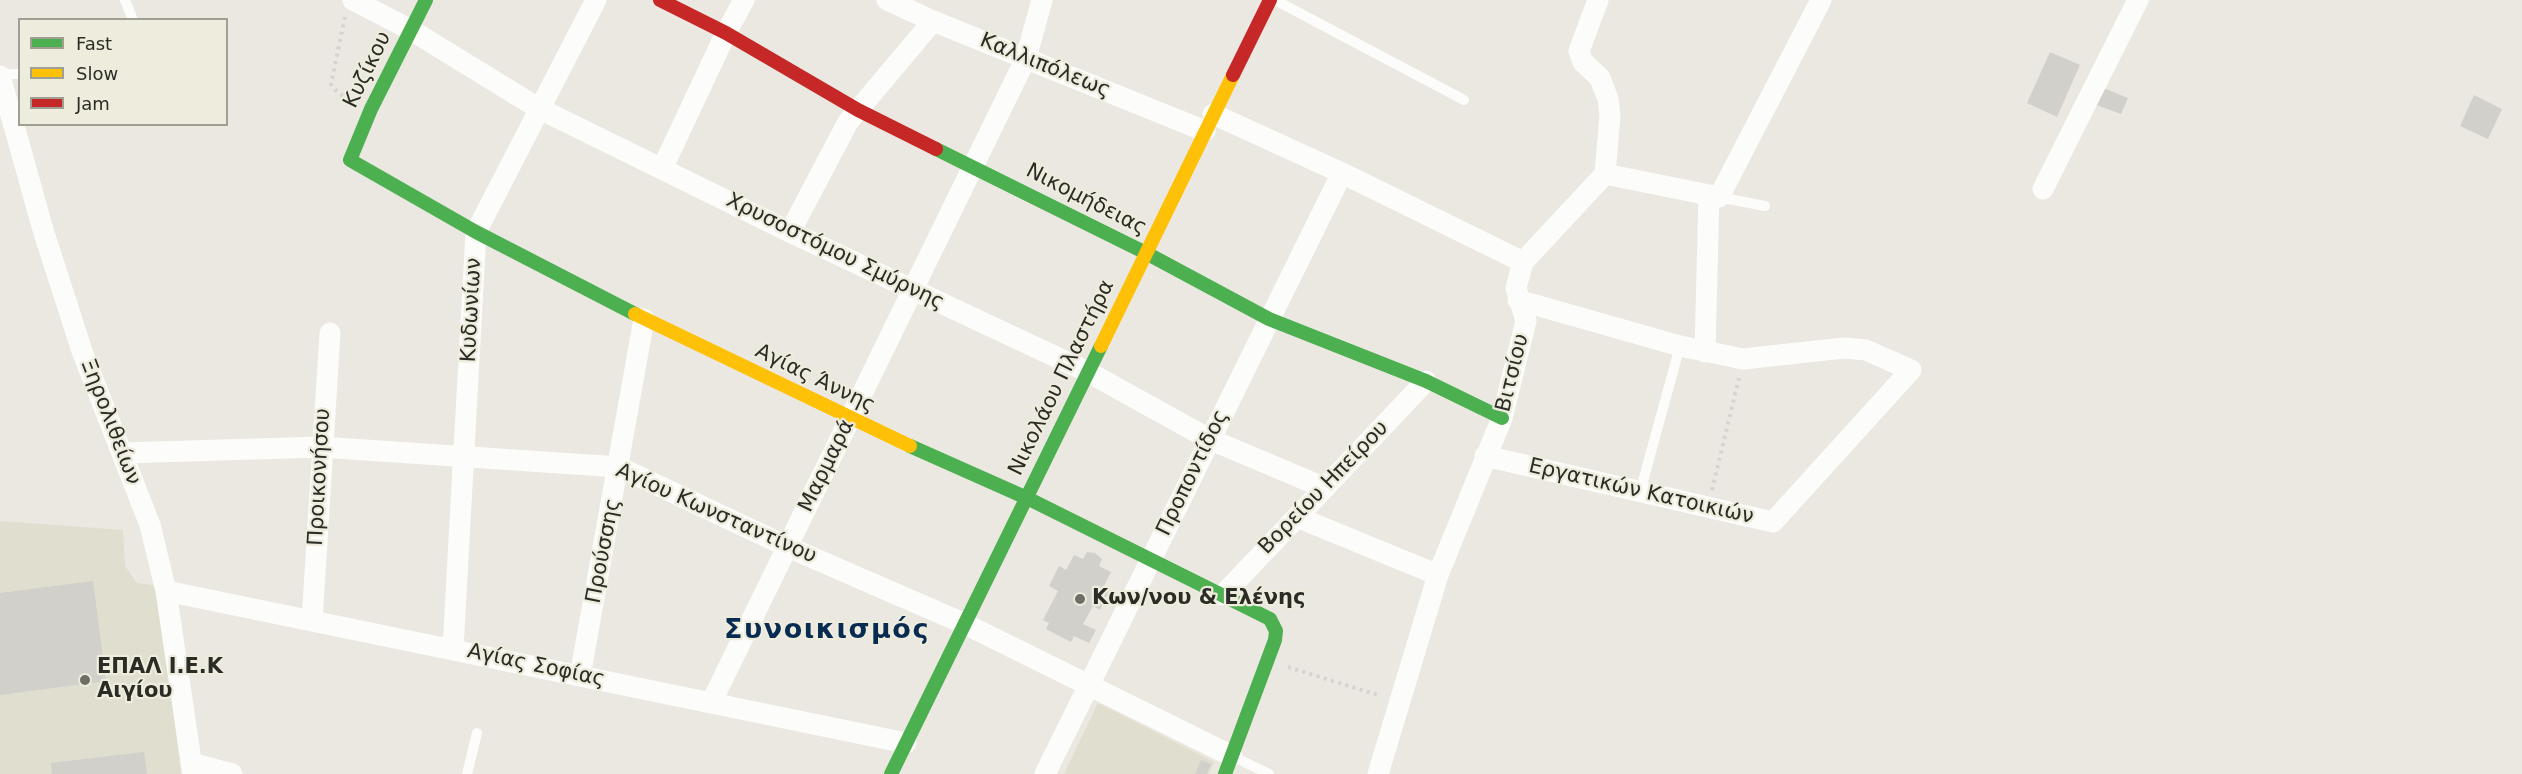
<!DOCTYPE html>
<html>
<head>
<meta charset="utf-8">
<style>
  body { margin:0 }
  #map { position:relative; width:2522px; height:774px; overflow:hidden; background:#eae8e0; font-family:"DejaVu Sans",sans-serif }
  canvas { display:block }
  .legend { position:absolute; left:18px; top:18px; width:210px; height:108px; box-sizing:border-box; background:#edecdd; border:2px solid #a09f94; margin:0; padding:8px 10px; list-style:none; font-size:18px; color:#2c2c26 }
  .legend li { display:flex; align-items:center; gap:12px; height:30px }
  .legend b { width:30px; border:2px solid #a09f94 }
</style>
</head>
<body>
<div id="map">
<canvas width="2522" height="774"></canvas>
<ul class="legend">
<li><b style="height:8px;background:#4caf50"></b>Fast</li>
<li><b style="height:8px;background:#ffc107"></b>Slow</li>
<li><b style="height:8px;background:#c62828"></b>Jam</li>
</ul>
</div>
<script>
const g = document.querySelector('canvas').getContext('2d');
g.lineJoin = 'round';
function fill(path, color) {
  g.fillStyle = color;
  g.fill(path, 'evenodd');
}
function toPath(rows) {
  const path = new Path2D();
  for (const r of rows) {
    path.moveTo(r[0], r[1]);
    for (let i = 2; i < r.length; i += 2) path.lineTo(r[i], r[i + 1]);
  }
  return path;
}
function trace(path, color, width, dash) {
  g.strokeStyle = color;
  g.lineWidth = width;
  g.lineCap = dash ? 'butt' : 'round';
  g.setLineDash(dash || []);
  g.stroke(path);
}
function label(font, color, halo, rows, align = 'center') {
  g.font = font + ' "DejaVu Sans",sans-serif';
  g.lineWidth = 4.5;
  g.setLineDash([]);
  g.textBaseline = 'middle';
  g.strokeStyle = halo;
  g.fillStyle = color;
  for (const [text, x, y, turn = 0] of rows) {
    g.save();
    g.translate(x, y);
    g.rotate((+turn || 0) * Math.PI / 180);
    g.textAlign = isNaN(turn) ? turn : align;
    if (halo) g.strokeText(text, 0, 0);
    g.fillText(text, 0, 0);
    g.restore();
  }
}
fill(toPath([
  [0,521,123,530,125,566,137,583,158,586,181,774,0,774],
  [1098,703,1214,762,1209,774,1064,774]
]), '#e0dece');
fill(toPath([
  [2050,52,2080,65,2057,117,2027,103],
  [2101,87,2128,98,2121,114,2094,104],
  [2474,95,2502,109,2488,139,2460,126],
  [1087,552,1095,553,1102,559,1099,566,1111,572,1103,588,1109,591,1100,610,1093,606,1083,624,1096,630,1089,643,1074,636,1071,642,1046,629,1049,623,1043,620,1058,591,1049,586,1059,566,1066,570,1074,555,1083,559],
  [93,581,106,681,0,695,0,593],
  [144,752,147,774,52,774,51,763],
  [1201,760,1211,764,1207,774,1195,774]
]), '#d1d0ca');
trace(toPath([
  [345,17,331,84,338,93,351,100],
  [1712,490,1739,378],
  [1288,667,1381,696]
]), '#d5d4d2', 4, [3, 4.5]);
trace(toPath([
  [125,0,133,20],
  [1275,0,1464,100],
  [0,74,20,74],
  [1719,197,1765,206],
  [1640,492,1680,346],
  [1232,756,1269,774],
  [467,774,477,733]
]), '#fcfcfa', 10);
trace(toPath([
  [353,0,411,30,538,108,790,232,1088,372,1209,439,1325,488],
  [887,0,933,21,1205,131],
  [0,76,44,233,82,351,150,525,166,591,193,774],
  [1213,114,1342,173,1523,262],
  [662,169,726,33,744,0],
  [1605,174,1719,197,1821,0],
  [2043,189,2138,0],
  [790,232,848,122,933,21],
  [1705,352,1709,195],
  [122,453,321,447,619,467,788,547,965,624,1232,756],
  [1485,456,1773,522,1911,370,1866,350,1844,348,1743,359,1680,346,1518,300],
  [1297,517,1438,575],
  [166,591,906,743],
  [1223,595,1426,381],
  [312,621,330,333],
  [453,649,476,232,596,0],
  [580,676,644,319],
  [712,701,1026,58,1042,0],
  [191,763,232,774],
  [1045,774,1342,173],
  [1378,774,1438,575,1502,418,1526,321,1516,288,1523,262,1605,174,1610,115,1608,99,1600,78,1583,62,1579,51,1598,0]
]), '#fcfcfa', 21);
trace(toPath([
  [426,0,371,109,350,160,476,232,635,314],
  [936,149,1146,253,1269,319,1426,381,1502,418],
  [910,446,1027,498,1270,619,1276,631,1275,640,1225,774],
  [891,774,1101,346]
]), '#4caf50', 14);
trace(toPath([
  [635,314,910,446],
  [1101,346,1233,75]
]), '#ffc107', 14);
trace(toPath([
  [660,0,726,33,858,110,936,149],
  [1233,75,1270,0]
]), '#c62828', 14);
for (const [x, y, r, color] of [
  [1080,599,6,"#6e6e67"],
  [85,680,6,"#6e6e67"]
]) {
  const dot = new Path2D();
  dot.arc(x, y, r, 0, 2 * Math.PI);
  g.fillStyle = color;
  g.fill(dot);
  trace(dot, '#edecdd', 2);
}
label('21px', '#2c2c26', '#edecdd', [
  ["Καλλιπόλεως",1045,66,22],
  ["Κυζίκου",368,70,-64],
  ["Νικομήδειας",1086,200,27],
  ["Χρυσοστόμου Σμύρνης",835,252,26],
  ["Κυδωνίων",472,310,-87],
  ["Βιτσίου",1513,373,-76],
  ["Νικολάου Πλαστήρα",1062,378,-64],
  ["Αγίας Άννης",815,379,26],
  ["Ξηρολιθείων",110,422,69],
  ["Μαρμαρά",827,466,-64],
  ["Προποντίδος",1193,473,-64],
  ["Προικονήσου",320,477,-87],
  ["Βορείου Ηπείρου",1324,488,-46],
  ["Εργατικών Κατοικιών",1641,492,13],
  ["Αγίου Κωνσταντίνου",716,514,24],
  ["Προύσσης",604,551,-79],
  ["Αγίας Σοφίας",536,666,12]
]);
label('bold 21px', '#2c2c26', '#edecdd', [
  ["Κων/νου & Ελένης",1092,599],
  ["ΕΠΑΛ Ι.Ε.Κ",97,668],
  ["Αιγίου",97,692]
], 'left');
g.letterSpacing = '1.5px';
label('bold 27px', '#082b52', '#edecdd', [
  ["Συνοικισμός",827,631]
]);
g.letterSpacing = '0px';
</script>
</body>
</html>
